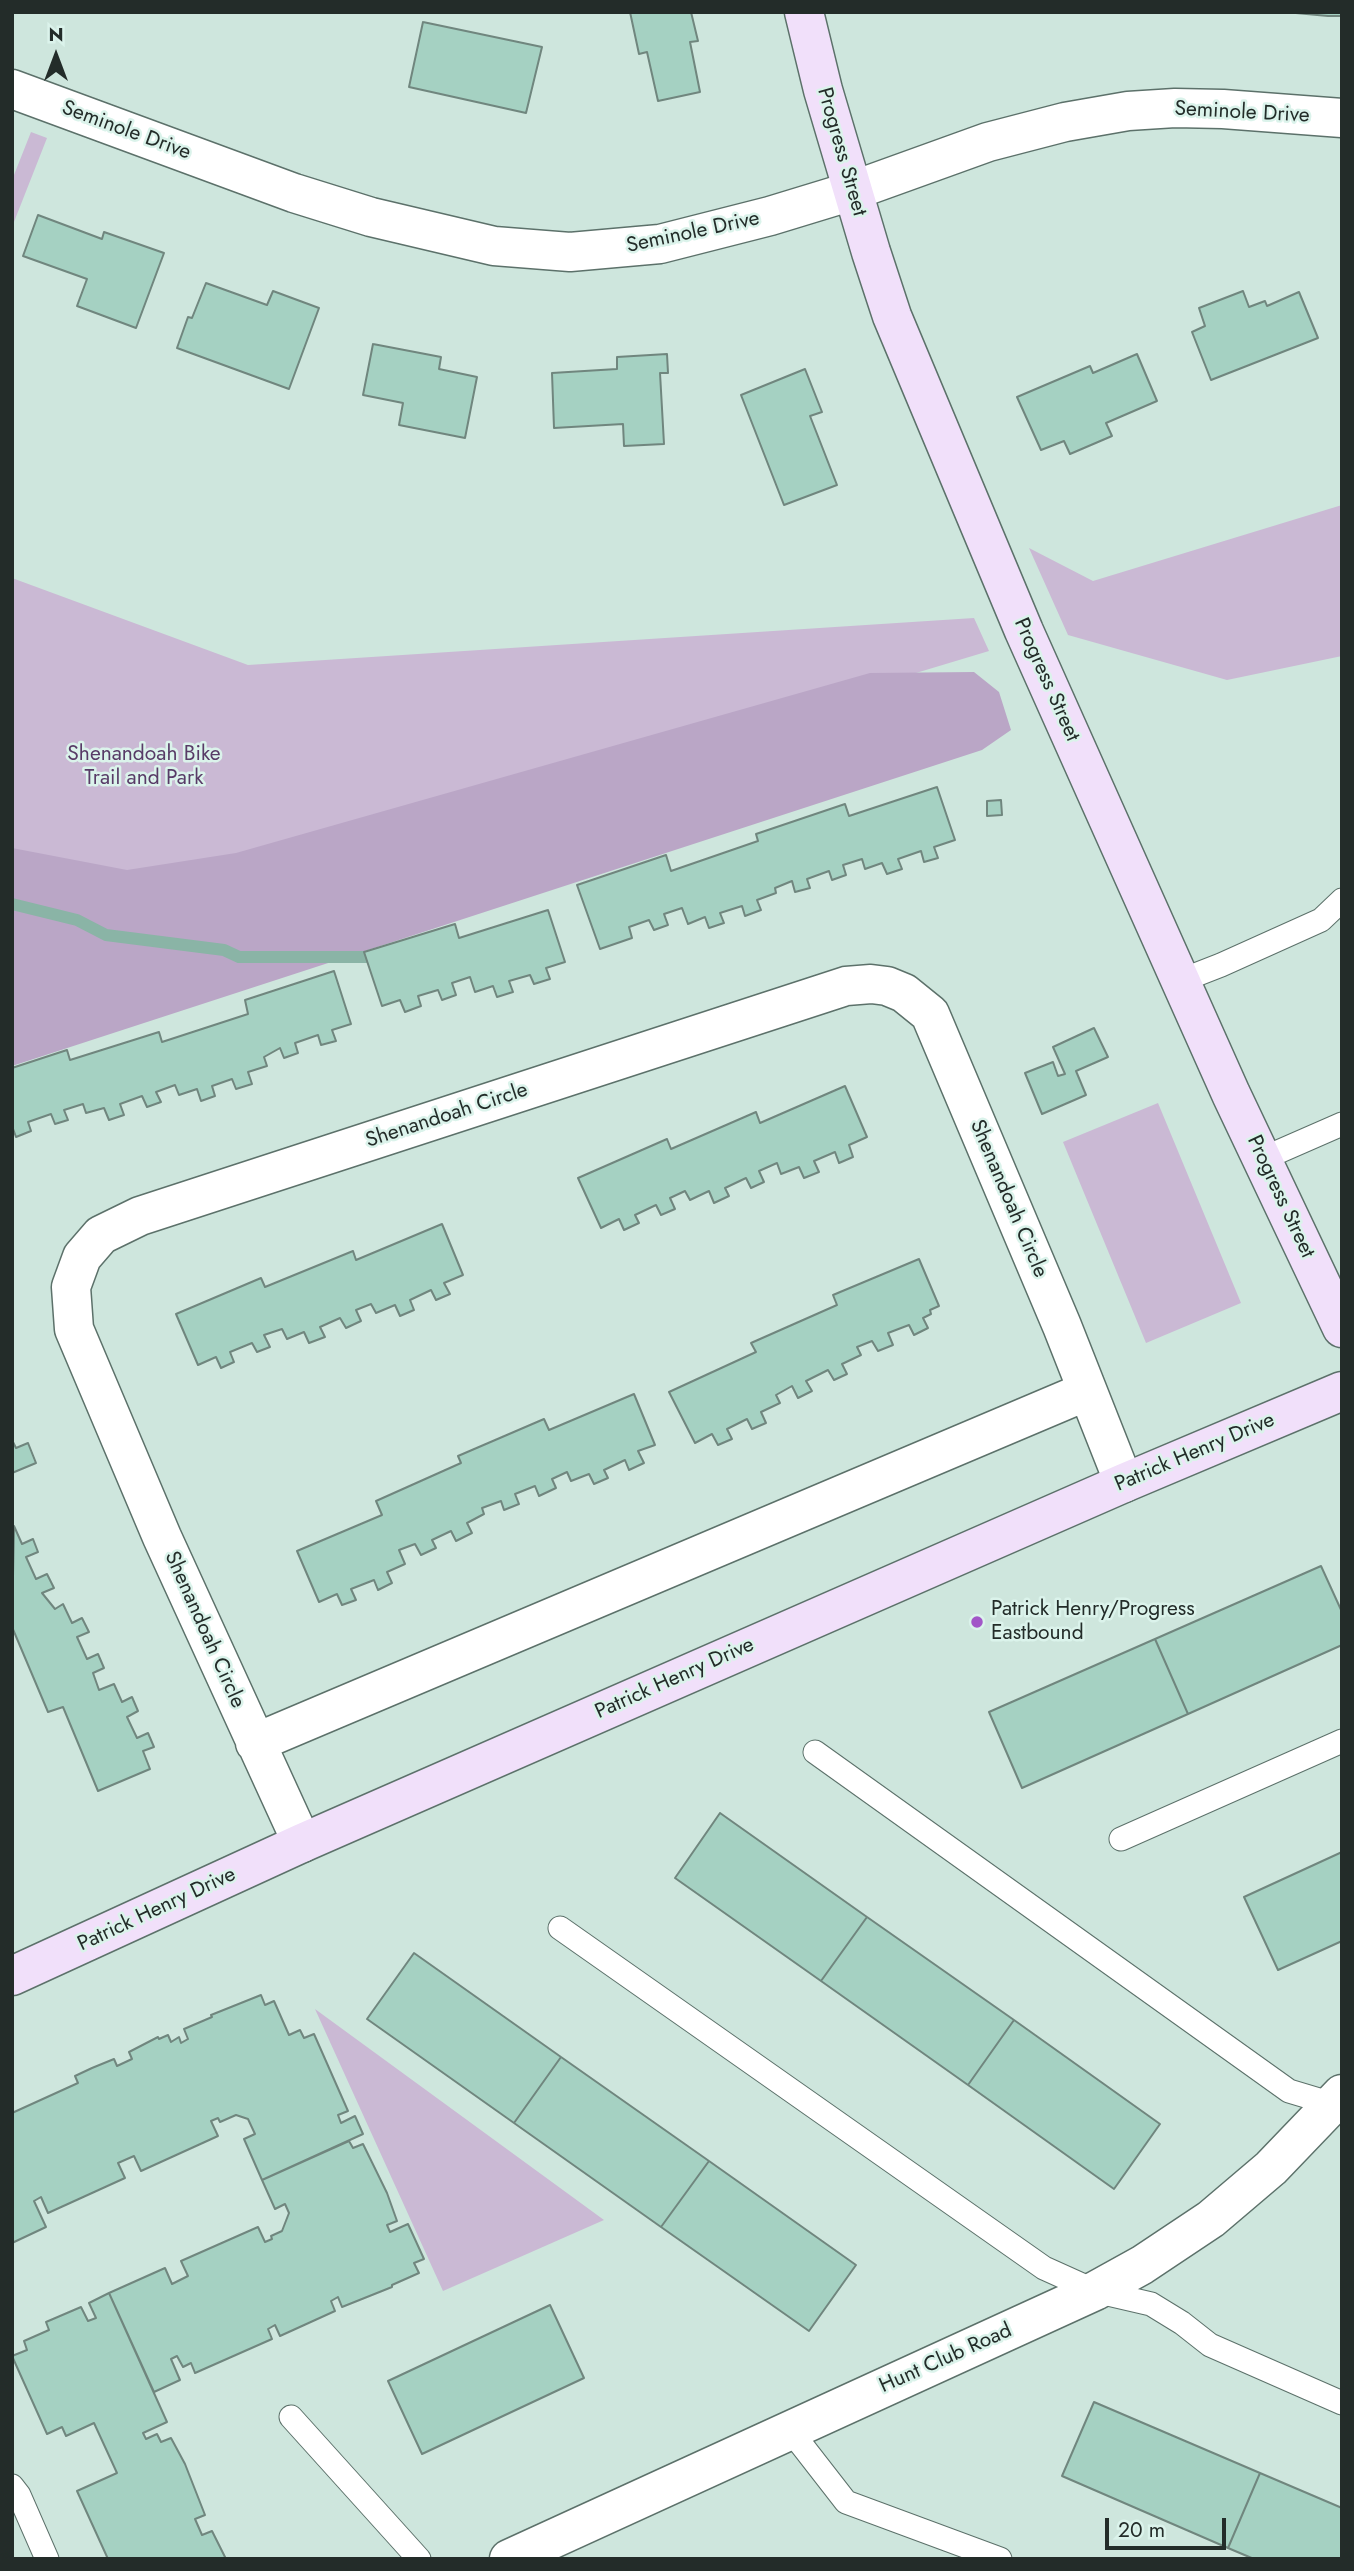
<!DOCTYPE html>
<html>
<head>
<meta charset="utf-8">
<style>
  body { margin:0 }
  #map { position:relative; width:1354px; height:2571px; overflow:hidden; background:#cee6dd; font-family:Jost,sans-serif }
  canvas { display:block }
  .frame { position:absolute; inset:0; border:14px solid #232c29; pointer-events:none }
  .north { position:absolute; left:21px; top:21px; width:70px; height:70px; -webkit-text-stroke:5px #dbf3eb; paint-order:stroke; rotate:0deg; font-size:19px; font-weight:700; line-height:28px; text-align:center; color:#232c29 }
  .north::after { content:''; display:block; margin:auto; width:24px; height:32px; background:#232c29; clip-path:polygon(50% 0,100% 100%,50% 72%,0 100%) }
  .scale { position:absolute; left:1105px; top:2518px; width:121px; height:32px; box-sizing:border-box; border:4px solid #232c29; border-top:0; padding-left:9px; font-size:21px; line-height:24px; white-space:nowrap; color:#232c29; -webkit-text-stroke:5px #dbf3eb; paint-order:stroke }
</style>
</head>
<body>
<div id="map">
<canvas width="1354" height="2571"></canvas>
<div class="frame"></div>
<div class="north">N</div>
<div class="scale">20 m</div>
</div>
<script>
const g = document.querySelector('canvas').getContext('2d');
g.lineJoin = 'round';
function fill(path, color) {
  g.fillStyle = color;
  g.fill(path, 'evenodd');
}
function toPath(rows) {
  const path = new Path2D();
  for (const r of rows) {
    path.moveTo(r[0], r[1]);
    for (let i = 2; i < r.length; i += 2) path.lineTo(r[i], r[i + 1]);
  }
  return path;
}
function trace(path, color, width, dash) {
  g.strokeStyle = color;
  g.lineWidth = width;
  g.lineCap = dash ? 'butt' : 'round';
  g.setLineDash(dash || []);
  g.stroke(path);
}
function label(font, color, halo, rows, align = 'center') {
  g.font = font + ' Jost,sans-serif';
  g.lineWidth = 5;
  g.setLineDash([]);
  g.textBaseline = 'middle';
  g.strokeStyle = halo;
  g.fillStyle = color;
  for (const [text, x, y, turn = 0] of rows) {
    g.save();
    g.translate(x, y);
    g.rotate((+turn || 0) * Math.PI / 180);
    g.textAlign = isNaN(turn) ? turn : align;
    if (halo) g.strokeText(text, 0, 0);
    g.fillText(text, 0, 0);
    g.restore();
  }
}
fill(toPath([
  [31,132,47,138,12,227,12,180],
  [1342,505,1342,656,1227,680,1068,635,1029,548,1093,581],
  [12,578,248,665,974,618,989,651,12,945],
  [1158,1103,1241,1303,1146,1343,1063,1142],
  [315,2009,604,2220,443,2291]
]), '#cab9d4');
fill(toPath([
  [974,672,999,692,1011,730,982,750,12,1066,12,848,127,870,236,853,870,673]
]), '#baa6c6');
trace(toPath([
  [12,904,77,920,106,935,224,950,239,957,380,957]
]), '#8ab4a6', 12);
const building = toPath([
  [630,12,691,12,698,41,690,42,700,92,658,101,647,52,639,54,630,12],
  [1285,12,1342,12,1342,16,1328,16,1285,12],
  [423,22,542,47,526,113,409,87,423,22],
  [38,215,102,239,104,232,164,253,136,328,77,306,87,279,23,256,38,215],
  [206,283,267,305,273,291,319,308,289,389,177,348,188,317,192,318,206,283],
  [1243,291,1249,307,1265,301,1267,306,1299,292,1318,338,1211,380,1192,332,1205,326,1199,308,1243,291],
  [373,344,441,357,439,369,477,377,465,438,399,425,403,403,363,395,373,344],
  [667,354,668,373,660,373,664,444,624,446,623,424,554,428,552,373,617,369,617,357,667,354],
  [1137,354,1157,401,1106,423,1112,436,1070,454,1064,441,1041,450,1017,397,1090,366,1093,373,1137,354],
  [805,369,822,412,810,416,837,485,784,505,741,395,805,369],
  [937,787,955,840,934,847,938,858,924,862,921,851,898,859,902,869,887,874,882,863,865,869,862,859,843,865,846,875,832,880,829,871,807,879,810,888,795,892,792,881,775,888,776,893,757,900,761,910,745,916,742,906,720,913,724,923,709,928,705,917,688,924,682,908,664,914,668,925,654,930,649,920,629,927,632,938,600,949,577,885,666,855,671,871,758,841,756,834,845,804,849,816,937,787],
  [1001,800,1002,815,987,816,987,801,1001,800],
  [548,910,565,962,546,968,550,979,534,984,530,975,509,981,513,992,497,997,493,986,475,992,470,977,452,983,456,995,442,1000,438,990,418,996,421,1006,405,1012,400,1000,382,1006,364,952,455,924,459,938,548,910],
  [334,971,351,1024,332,1030,336,1041,321,1045,318,1035,295,1043,298,1053,284,1058,280,1048,264,1057,267,1066,248,1072,252,1084,236,1089,232,1079,212,1086,215,1096,201,1101,197,1089,179,1095,175,1085,156,1092,161,1102,147,1107,142,1096,120,1104,124,1115,109,1120,104,1108,86,1113,83,1104,64,1110,68,1120,55,1124,51,1114,28,1122,31,1131,16,1137,12,1126,12,1068,67,1050,70,1060,159,1032,162,1042,248,1014,245,1000,334,971],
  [1094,1028,1108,1057,1076,1071,1086,1095,1042,1114,1025,1073,1053,1062,1058,1076,1065,1074,1053,1047,1094,1028],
  [845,1086,867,1137,849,1145,853,1157,839,1163,835,1152,814,1161,819,1172,804,1178,799,1167,781,1174,777,1163,759,1171,764,1182,751,1188,746,1178,725,1188,729,1196,714,1203,709,1191,690,1200,685,1191,670,1198,675,1209,661,1215,656,1205,635,1215,639,1223,624,1230,619,1219,601,1228,578,1178,667,1139,671,1149,756,1112,760,1123,845,1086],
  [442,1224,463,1275,444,1283,450,1294,436,1300,431,1290,410,1300,414,1310,400,1316,395,1305,376,1313,371,1304,356,1310,361,1321,346,1328,340,1318,320,1327,325,1337,309,1343,304,1332,287,1339,282,1329,264,1335,270,1347,257,1352,252,1343,230,1352,234,1362,221,1368,216,1357,198,1365,176,1314,261,1278,265,1287,353,1251,356,1260,442,1224],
  [919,1259,939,1306,930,1310,931,1314,923,1318,928,1328,914,1335,909,1325,888,1333,893,1345,878,1351,872,1341,857,1347,861,1355,842,1364,847,1374,834,1380,828,1370,806,1381,812,1391,798,1398,792,1386,776,1395,780,1403,761,1412,766,1423,752,1429,747,1419,727,1429,732,1439,718,1445,712,1434,695,1443,669,1392,756,1352,751,1343,837,1305,833,1295,919,1259],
  [634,1394,655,1445,638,1451,644,1463,629,1470,625,1460,604,1470,608,1478,594,1484,589,1474,571,1481,567,1472,552,1479,556,1488,539,1496,535,1486,515,1494,519,1504,504,1510,501,1501,482,1508,484,1514,467,1523,472,1533,456,1541,451,1531,432,1540,436,1548,421,1555,415,1544,399,1550,405,1564,387,1572,392,1583,378,1590,374,1580,351,1589,356,1600,342,1605,337,1594,319,1602,297,1551,382,1515,376,1501,461,1463,458,1456,544,1419,549,1430,634,1394],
  [12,1440,16,1448,28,1443,36,1463,12,1473,12,1440],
  [14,1526,22,1544,33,1539,38,1552,26,1557,36,1579,47,1574,54,1588,42,1593,55,1609,63,1604,72,1623,82,1618,89,1632,77,1637,87,1659,98,1654,104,1668,93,1673,99,1690,114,1684,122,1702,132,1697,138,1711,127,1717,137,1738,148,1733,154,1747,143,1751,150,1769,98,1791,63,1707,48,1712,12,1627,14,1526],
  [1321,1566,1342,1612,1342,1645,1188,1714,1155,1639,1321,1566],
  [1155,1639,1188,1714,1022,1788,989,1712,1155,1639],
  [720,1813,867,1917,821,1981,675,1878,720,1813],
  [1342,1852,1342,1941,1278,1970,1244,1897,1342,1852],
  [867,1917,1014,2020,968,2085,821,1981,867,1917],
  [414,1953,561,2057,514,2123,367,2019,414,1953],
  [261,1995,265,2005,274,2001,289,2035,300,2030,304,2038,314,2034,348,2111,338,2115,341,2123,355,2116,363,2134,262,2180,244,2139,255,2134,248,2119,236,2115,220,2122,218,2118,211,2121,218,2136,141,2171,134,2156,118,2163,125,2178,48,2213,41,2197,34,2201,46,2227,12,2243,12,2113,78,2083,75,2076,92,2068,114,2059,117,2066,132,2059,129,2052,158,2037,159,2039,168,2035,171,2042,179,2037,181,2043,188,2039,184,2029,212,2017,211,2015,261,1995],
  [1014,2020,1160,2124,1114,2189,968,2085,1014,2020],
  [561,2057,709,2161,661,2227,514,2123,561,2057],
  [349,2141,353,2148,363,2144,387,2193,397,2221,387,2225,390,2232,408,2224,424,2259,414,2263,419,2273,392,2285,392,2287,342,2307,338,2297,331,2301,335,2311,280,2336,275,2325,268,2329,272,2339,195,2373,191,2363,183,2367,177,2356,171,2359,180,2380,154,2392,109,2293,165,2268,172,2284,188,2276,181,2261,258,2227,265,2242,272,2239,271,2236,282,2231,289,2213,285,2204,275,2209,262,2180,349,2141],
  [709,2161,856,2265,809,2331,661,2227,709,2161],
  [109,2293,167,2422,143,2433,146,2439,157,2434,161,2442,171,2438,185,2464,205,2515,195,2519,202,2535,212,2531,226,2559,108,2559,77,2491,117,2473,94,2423,66,2436,62,2427,47,2434,12,2356,27,2350,24,2341,49,2330,46,2322,81,2307,88,2321,96,2318,89,2303,109,2293],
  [550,2305,584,2378,422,2454,388,2381,550,2305],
  [1094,2402,1260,2473,1228,2548,1062,2476,1094,2402],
  [1260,2473,1342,2508,1342,2559,1254,2559,1228,2548,1260,2473]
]);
fill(building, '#a5d1c2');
trace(building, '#70867e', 2);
const lane = toPath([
  [1180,981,1221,965,1321,920,1342,900],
  [1262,1159,1342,1124],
  [815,1752,1289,2091,1339,2106],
  [1121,1839,1342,1741],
  [560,1928,1044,2268,1095,2291,1151,2304,1182,2323,1210,2345,1342,2403],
  [291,2417,419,2559],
  [790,2430,846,2502,1000,2559],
  [12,2486,19,2495,47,2559]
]);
const street = toPath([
  [12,89,294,193,371,217,494,246,570,252,660,244,770,216,852,191,988,142,1065,122,1128,111,1175,108,1223,109,1342,118],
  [255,1743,1087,1391],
  [302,1843,162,1537,74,1329,71,1287,82,1257,101,1235,140,1216,846,986,871,984,887,986,904,993,930,1014,1062,1326,1124,1483],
  [509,2559,1095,2291,1142,2265,1211,2219,1271,2168,1342,2094]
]);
const secondary = toPath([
  [804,12,823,90,871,252,892,316,1024,631,1231,1094,1342,1328],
  [12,1976,302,1843,1124,1483,1342,1391]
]);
trace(lane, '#5c716a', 25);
trace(street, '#5c716a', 41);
trace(secondary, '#5c716a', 41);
trace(lane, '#fff', 23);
trace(street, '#fff', 38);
trace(secondary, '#f1e0fa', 38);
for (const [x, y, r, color] of [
  [977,1622,7,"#a256c8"]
]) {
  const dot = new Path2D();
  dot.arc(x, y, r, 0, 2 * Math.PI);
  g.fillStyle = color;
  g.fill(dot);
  trace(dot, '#dbf3eb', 2.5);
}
label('21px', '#232c29', '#dbf3eb', [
  ["Seminole Drive",1242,113,3],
  ["Seminole Drive",126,131,20],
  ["Progress Street",841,152,74],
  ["Seminole Drive",693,233,-12],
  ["Progress Street",1046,680,66],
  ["Shenandoah Circle",447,1116,-18],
  ["Progress Street",1280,1197,65],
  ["Shenandoah Circle",1008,1199,67],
  ["Patrick Henry Drive",1195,1453,-23],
  ["Shenandoah Circle",204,1630,66],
  ["Patrick Henry Drive",675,1679,-24],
  ["Patrick Henry Drive",157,1910,-25],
  ["Hunt Club Road",946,2359,-24]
]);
label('21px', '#583b67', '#dbf3eb', [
  ["Shenandoah Bike",144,755],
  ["Trail and Park",144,779]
]);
label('21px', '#232c29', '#dbf3eb', [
  ["Patrick Henry/Progress",991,1610],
  ["Eastbound",991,1634]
], 'left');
</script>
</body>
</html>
